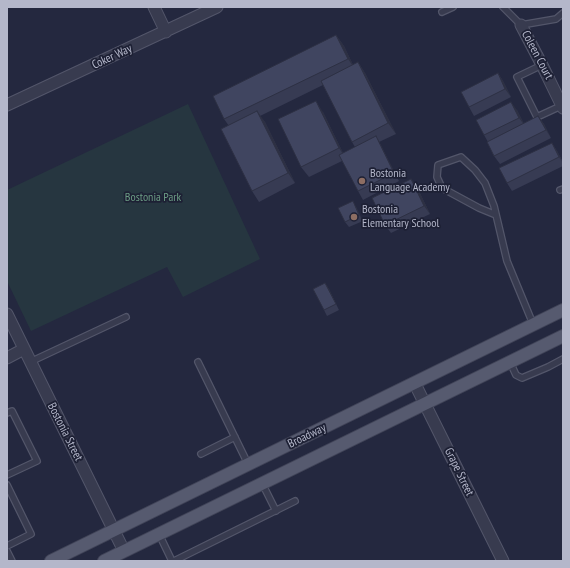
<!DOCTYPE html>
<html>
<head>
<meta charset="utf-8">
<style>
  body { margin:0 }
  #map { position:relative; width:570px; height:568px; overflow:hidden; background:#24283f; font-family:"PT Sans Narrow",sans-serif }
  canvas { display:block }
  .frame { position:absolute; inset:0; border:8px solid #b4b7ca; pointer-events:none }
</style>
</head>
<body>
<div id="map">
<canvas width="570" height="568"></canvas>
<div class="frame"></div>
</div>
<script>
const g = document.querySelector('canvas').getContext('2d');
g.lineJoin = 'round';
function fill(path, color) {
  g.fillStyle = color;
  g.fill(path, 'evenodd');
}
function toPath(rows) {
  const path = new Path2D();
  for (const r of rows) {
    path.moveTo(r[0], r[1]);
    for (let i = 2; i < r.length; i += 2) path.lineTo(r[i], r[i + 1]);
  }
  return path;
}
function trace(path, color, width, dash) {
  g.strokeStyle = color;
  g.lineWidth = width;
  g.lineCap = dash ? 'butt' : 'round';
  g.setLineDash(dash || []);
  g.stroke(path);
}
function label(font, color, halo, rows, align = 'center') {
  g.font = font + ' "PT Sans Narrow",sans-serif';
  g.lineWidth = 3.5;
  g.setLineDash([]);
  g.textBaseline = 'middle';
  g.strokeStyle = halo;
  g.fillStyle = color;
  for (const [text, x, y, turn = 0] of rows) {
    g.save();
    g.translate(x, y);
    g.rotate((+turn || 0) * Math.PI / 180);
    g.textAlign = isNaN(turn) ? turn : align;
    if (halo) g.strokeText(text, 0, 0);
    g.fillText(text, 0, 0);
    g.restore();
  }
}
fill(toPath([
  [188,104,260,259,183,297,167,267,31,331,7,281,7,190]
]), '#263640');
const lane = toPath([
  [503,7,521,25,556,19,563,13],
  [442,12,453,7],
  [542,65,517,77,537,117,563,105],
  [560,190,563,189],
  [496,215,479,208,442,188,437,177,438,165,461,157,475,170,485,183,494,206,507,261,533,324],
  [30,362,126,317],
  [198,362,248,464],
  [510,362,516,375,522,378,548,367,563,359],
  [7,413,12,411,37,461,7,475],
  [201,454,235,437],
  [262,483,276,511],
  [7,485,31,534,7,546],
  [159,534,172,561],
  [7,551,12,561],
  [174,561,295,501]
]);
const street = toPath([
  [154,7,166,32],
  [521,25,542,65,563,108],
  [7,105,217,7],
  [7,314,124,551],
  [7,358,24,349],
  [415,384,503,561]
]);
const primary = toPath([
  [51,561,563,310],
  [104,561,563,336]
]);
trace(lane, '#53566a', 8);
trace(street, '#53566a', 13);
trace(primary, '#414458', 14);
trace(lane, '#383b4f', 5.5);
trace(street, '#383b4f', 11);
trace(primary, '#565a6f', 12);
fill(toPath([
  [336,35,344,46,353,65,358,62,365,73,396,134,379,142,399,181,363,200,358,191,342,161,309,177,301,167,323,112,343,153,355,147,352,142,323,85,260,116,265,122,295,183,259,202,252,191,229,126,224,119],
  [498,73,503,81,511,97,474,116,469,107],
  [517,110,524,124,538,116,544,124,551,138,500,164,494,156,488,142,484,135],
  [552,143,557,151,563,162,563,166,512,191,507,183],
  [411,179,417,187,430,214,391,233,385,225],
  [356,207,363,221,349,227,345,222],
  [325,283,329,289,339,310,327,316,324,310]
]), '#373b53');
fill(toPath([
  [336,35,344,46,355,69,348,59],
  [358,62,365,73,396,134,388,123],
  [498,73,503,81,511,97,505,89],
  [316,101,323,112,346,159,339,148],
  [511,102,517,110,525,126,519,118],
  [257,111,265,122,295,183,288,173],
  [538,116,544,124,551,138,546,130],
  [376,136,381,145,399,181,394,173],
  [552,143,557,151,563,163,559,157],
  [411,179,417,187,430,214,424,206],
  [353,201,363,221,359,215],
  [325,283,329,289,339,310,336,304]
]), '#2d3043');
const building = toPath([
  [336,35,348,59,224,119,213,96,336,35],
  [358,62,388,123,352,142,321,81,358,62],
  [498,73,505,89,469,107,461,92,498,73],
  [316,101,339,148,301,167,278,119,316,101],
  [511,102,519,118,484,135,476,120,511,102],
  [257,111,288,173,252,191,221,129,257,111],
  [538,116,546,130,494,156,487,142,538,116],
  [376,136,394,173,358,191,339,155,376,136],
  [552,143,559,157,507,183,499,168,552,143],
  [411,179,424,206,385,225,372,198,411,179],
  [353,201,359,215,345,222,338,208,353,201],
  [325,283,336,304,324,310,313,289,325,283]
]);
fill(building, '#404560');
trace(building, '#2d3043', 1);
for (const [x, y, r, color] of [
  [362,181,4,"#8d6e63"],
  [354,217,4,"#8d6e63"]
]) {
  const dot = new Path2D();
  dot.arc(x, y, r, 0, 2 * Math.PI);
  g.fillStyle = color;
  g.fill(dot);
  trace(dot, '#1d2034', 1.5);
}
label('12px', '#b4b7ca', '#1d2034', [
  ["Coleen Court",537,55,62],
  ["Coker Way",112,57,-25],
  ["Bostonia Street",65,432,63],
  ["Broadway",307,436,-26],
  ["Grape Street",459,472,64]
]);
label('12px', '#b4b7ca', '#1d2034', [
  ["Bostonia",370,174],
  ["Language Academy",370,188],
  ["Bostonia",362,210],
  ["Elementary School",362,224]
], 'left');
label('12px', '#6b9c84', '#1d2034', [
  ["Bostonia Park",153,198]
]);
</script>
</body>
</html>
